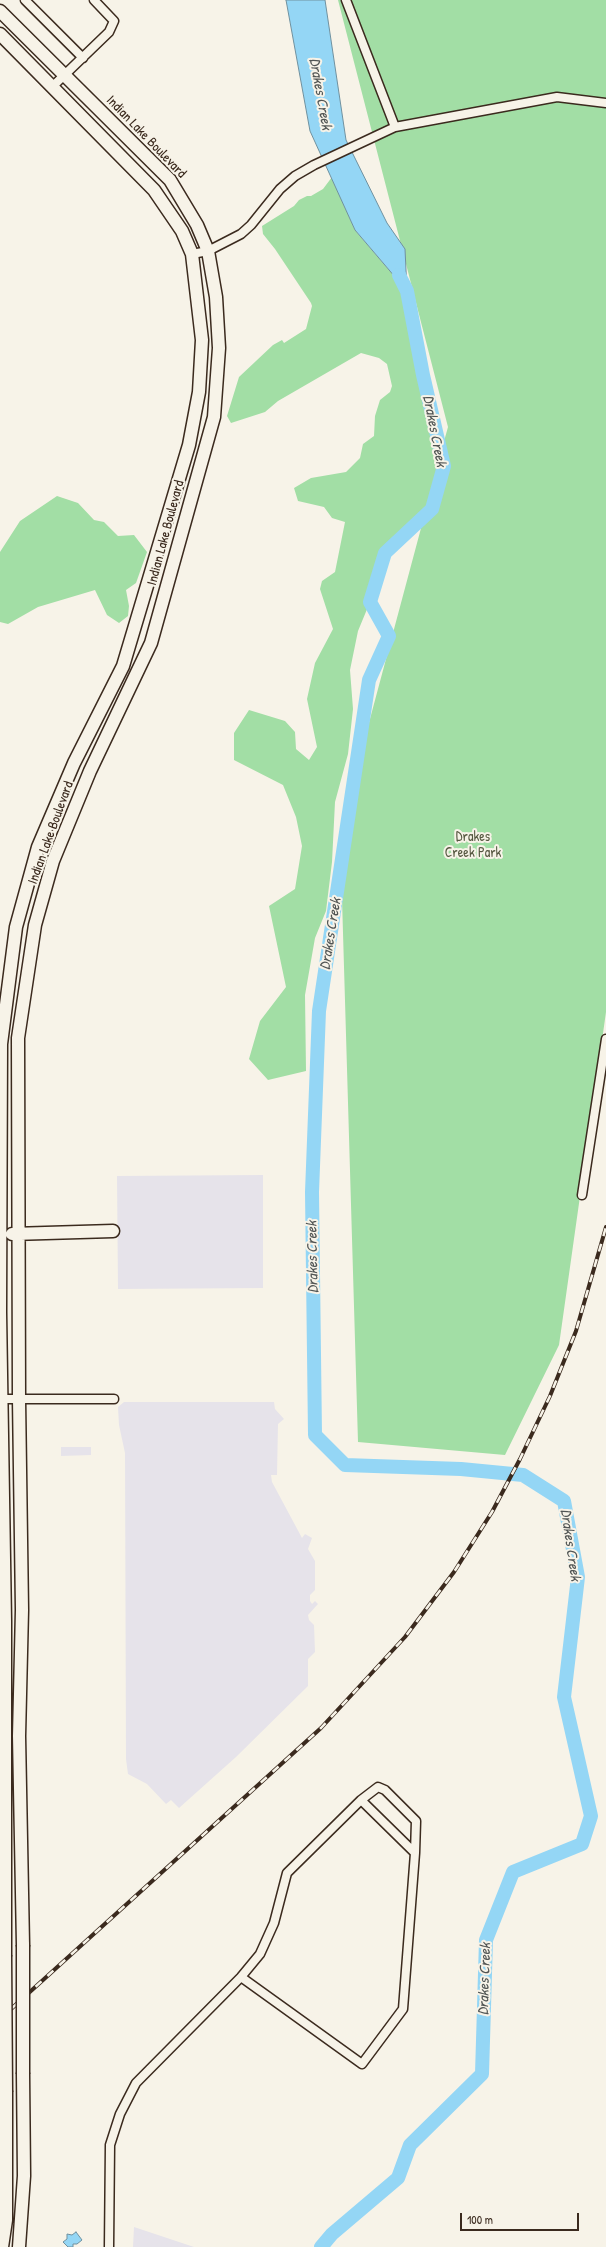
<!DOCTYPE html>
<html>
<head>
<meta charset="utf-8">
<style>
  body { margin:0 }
  #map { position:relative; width:606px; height:2247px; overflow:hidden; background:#f7f3e8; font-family:"Patrick Hand",sans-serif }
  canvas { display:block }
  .scale { position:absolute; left:460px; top:2213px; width:119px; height:18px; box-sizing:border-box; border:2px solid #3b2a1e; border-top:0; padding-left:5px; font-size:12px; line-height:14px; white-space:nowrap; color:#3b2a1e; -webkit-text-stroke:3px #f7f3e8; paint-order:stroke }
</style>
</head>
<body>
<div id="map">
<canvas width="606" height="2247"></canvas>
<div class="scale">100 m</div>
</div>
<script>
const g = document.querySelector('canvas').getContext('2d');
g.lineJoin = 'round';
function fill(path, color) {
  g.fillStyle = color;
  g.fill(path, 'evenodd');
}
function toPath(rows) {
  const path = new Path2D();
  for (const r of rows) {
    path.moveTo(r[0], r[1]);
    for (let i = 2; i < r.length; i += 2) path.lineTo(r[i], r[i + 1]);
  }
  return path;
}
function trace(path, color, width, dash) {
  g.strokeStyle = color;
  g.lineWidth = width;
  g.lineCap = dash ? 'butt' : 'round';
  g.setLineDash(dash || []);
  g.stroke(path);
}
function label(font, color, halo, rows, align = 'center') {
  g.font = font + ' "Patrick Hand",sans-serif';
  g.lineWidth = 4;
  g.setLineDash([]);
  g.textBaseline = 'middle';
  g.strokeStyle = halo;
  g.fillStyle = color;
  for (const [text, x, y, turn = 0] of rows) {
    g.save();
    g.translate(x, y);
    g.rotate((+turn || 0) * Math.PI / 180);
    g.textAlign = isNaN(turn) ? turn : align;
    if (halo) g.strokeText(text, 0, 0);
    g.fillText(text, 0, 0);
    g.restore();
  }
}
fill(toPath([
  [263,1175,263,1288,118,1289,117,1176],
  [124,1402,274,1402,275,1409,284,1419,278,1424,277,1475,271,1475,272,1482,302,1538,305,1534,312,1538,308,1549,315,1561,315,1590,310,1595,310,1601,312,1604,315,1601,318,1604,308,1615,309,1620,314,1625,315,1652,308,1659,308,1686,236,1757,179,1808,171,1800,166,1804,147,1784,128,1774,126,1759,125,1453,119,1425,118,1407],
  [61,1447,91,1447,91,1455,61,1456],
  [134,2227,194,2247,133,2247]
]), '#e6e3ea');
fill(toPath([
  [338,0,606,0,606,1012,559,1345,505,1455,358,1442,340,831,424,517,385,553,370,602,358,631,350,670,353,709,348,754,335,802,332,862,326,911,315,938,305,995,306,1071,268,1080,249,1059,260,1021,286,987,269,906,295,889,302,846,296,817,283,785,234,760,234,733,249,710,285,721,295,732,296,749,309,760,317,747,307,699,315,663,333,629,320,589,322,581,335,572,345,522,332,518,324,507,298,501,294,488,311,478,346,472,360,458,363,444,374,436,375,416,380,400,390,392,392,386,387,364,379,358,361,353,278,401,265,412,231,423,227,416,239,377,273,345,282,340,284,343,306,329,312,306,311,303,275,249,263,234,262,226,294,206,299,200,307,196,311,196,323,189,332,177,355,230,407,291,423,375,441,452,448,427],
  [57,496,78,503,94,520,104,522,118,536,134,535,147,552,136,583,126,590,129,606,128,616,119,623,107,615,95,590,38,607,8,624,0,622,0,552,20,521]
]), '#a2dea5');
const water = toPath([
  [286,0,325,0,346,140,387,223,405,249,407,291,355,230,310,131,286,0],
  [76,2232,82,2240,77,2244,73,2244,73,2247,68,2247,63,2242,67,2239,67,2234,72,2235,76,2232]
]);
fill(water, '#94d6f5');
trace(water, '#70919f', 1);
trace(toPath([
  [321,2247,332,2234,398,2178,410,2145,482,2074,486,1940,513,1872,582,1844,591,1816,564,1697,578,1577,564,1501,523,1475,461,1469,345,1465,315,1435,312,1192,319,1011,369,680,389,636,370,602,385,553,432,509,444,466,423,375,407,291,399,275]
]), '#94d6f5', 14);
const street = toPath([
  [25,0,83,58],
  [346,0,395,127],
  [53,86,109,32,114,21,94,0],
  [192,254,208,251,241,234,251,225,280,189,295,176,314,165,395,127,557,97,606,103],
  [582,1195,606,1039],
  [0,1399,114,1399],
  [361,1800,378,1787,385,1790,416,1821,415,1853],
  [109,2247,110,2145,120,2114,136,2083,241,1977,260,1954,274,1923,287,1873,361,1800,415,1853,403,2009,362,2064,241,1977]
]);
const secondary = toPath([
  [0,11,170,180,197,225,208,251,216,297,219,348,214,417,151,643,90,771,53,861,35,925,18,1038,19,1399,22,1610,19,1736,23,1945],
  [0,34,154,190,182,231,192,254,202,340,199,392,189,445,123,666,74,763,38,847,16,927,1,1044,0,1312,5,1621,5,1955],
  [12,1234,113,1231],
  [2,2247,6,2220,6,2092],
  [19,2247,24,2176,23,2074]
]);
trace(street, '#3b2a1e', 11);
trace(secondary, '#3b2a1e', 15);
trace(street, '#f7f3e8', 8);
trace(secondary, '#f7f3e8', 12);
const rail = toPath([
  [0,2019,321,1728,405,1637,454,1572,492,1512,520,1459,550,1396,576,1331,606,1227]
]);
trace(rail, '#3b2a1e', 4);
trace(rail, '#f7f3e8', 2.5, [8]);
const secondaryBridge = toPath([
  [23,1945,23,2074],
  [5,1955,6,2092]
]);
trace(secondaryBridge, '#3b2a1e', 15, []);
trace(secondaryBridge, '#f7f3e8', 12);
label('14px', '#3b2a1e', '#f7f3e8', [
  ["Indian Lake Boulevard",146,137,46],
  ["Indian Lake Boulevard",166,533,-75],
  ["Indian Lake Boulevard",51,833,-70]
]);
label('14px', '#555740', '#f7f3e8', [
  ["Drakes",473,837],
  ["Creek Park",473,853]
]);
label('italic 15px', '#515554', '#f7f3e8', [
  ["Drakes Creek",320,94,80],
  ["Drakes Creek",434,431,79],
  ["Drakes Creek",331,934,-81],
  ["Drakes Creek",313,1257,-91],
  ["Drakes Creek",570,1545,82],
  ["Drakes Creek",485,1979,-88]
]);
</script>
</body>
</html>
